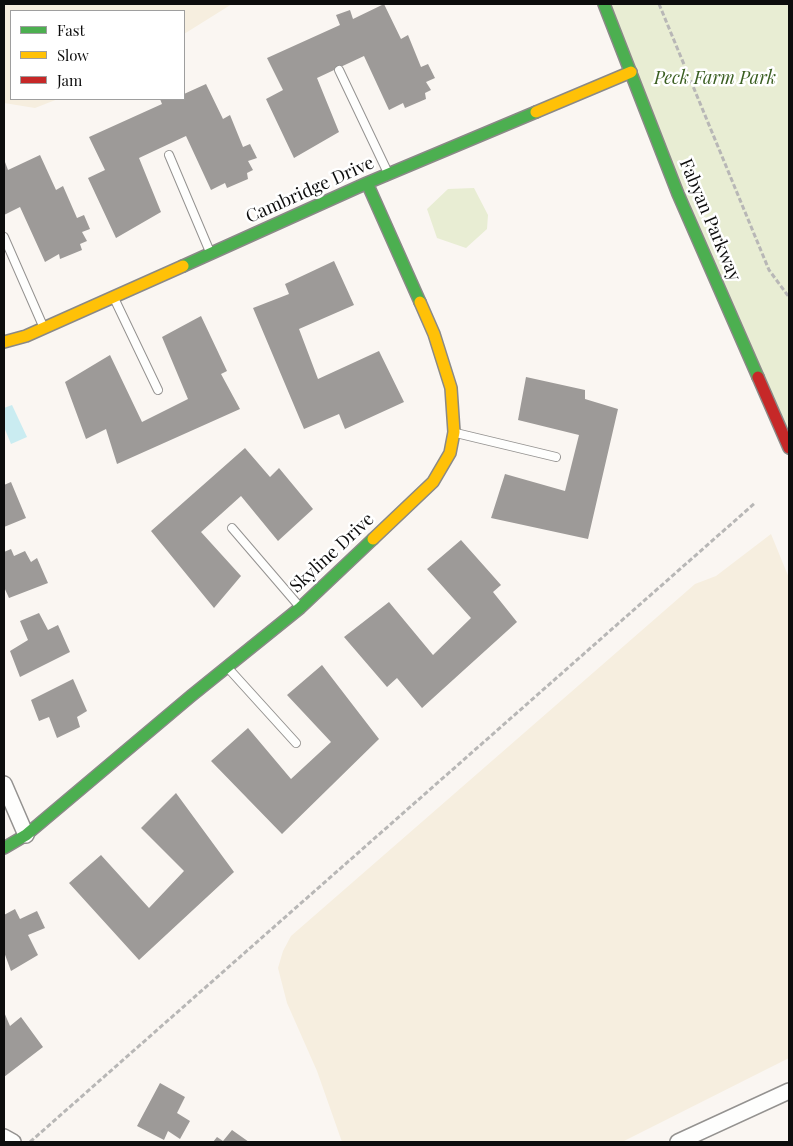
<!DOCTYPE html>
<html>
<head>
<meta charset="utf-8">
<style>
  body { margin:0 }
  #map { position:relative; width:793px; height:1146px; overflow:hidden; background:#faf6f2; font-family:"Playfair Display",serif }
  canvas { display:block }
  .frame { position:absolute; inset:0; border:5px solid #0d0d0d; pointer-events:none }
  .legend { position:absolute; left:10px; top:10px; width:175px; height:90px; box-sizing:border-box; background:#fff; border:1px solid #9e9e9e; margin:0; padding:6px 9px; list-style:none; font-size:15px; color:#0d0d0d }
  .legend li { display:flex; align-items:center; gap:10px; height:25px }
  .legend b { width:25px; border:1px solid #9e9e9e }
</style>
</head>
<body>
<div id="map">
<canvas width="793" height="1146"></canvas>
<div class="frame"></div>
<ul class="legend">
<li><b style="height:6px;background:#4caf50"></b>Fast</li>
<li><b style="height:6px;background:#ffc107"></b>Slow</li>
<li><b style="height:6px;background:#c62828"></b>Jam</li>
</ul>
</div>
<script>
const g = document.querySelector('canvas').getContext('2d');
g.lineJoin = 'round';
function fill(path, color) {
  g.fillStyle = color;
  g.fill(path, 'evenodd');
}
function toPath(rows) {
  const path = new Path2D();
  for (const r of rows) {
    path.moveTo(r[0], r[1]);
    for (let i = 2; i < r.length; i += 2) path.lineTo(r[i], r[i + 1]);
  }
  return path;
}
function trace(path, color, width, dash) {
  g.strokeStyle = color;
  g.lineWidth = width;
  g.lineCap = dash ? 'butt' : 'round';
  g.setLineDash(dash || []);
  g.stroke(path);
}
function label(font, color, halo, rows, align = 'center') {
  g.font = font + ' "Playfair Display",serif';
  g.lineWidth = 5;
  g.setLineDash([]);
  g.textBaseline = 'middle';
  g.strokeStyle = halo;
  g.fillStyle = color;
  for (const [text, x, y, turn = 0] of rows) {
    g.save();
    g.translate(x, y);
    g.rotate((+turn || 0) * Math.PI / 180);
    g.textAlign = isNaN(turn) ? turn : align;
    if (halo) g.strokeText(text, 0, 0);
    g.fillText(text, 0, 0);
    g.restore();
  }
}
fill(toPath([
  [4,4,232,4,184,34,184,11,11,11,11,99,58,99,35,108,4,103],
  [771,534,789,578,789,1058,622,1142,342,1142,317,1071,287,1003,278,968,283,951,291,936,695,584,716,576]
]), '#f6eedf');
fill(toPath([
  [604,4,789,4,789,440],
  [474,188,488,215,487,229,466,248,437,238,427,209,448,189]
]), '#e8edd3');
fill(toPath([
  [12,405,27,437,11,444,4,427,4,408]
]), '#caecf1');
fill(toPath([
  [384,4,401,39,408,35,421,67,428,64,435,78,426,82,431,90,425,93,426,99,405,108,403,103,389,110,364,56,317,78,339,132,294,158,266,99,283,90,267,58,340,25,336,15,350,10,353,19],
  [206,84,223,119,230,115,243,147,250,144,257,158,248,161,253,170,247,173,248,179,227,188,225,183,211,190,186,136,139,158,161,212,116,238,88,178,105,170,89,137,162,104,160,99,184,99,184,94],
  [40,155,56,190,63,186,77,218,84,215,90,229,82,232,87,241,80,244,82,250,60,259,59,254,45,262,20,207,4,215,4,162,5,162,8,170],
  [334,261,354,305,299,329,318,379,379,351,404,402,345,429,339,414,304,429,253,308,289,294,285,284],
  [201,316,227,371,221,374,240,409,117,464,106,429,86,439,65,382,110,355,142,422,188,399,162,337],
  [526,377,585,390,585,399,618,409,588,539,491,518,505,474,565,491,579,435,518,420],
  [245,448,270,477,279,468,313,509,278,541,241,496,201,532,241,576,214,608,151,531],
  [11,482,26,518,4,527,4,485],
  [461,540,501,585,493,592,517,622,422,708,397,678,387,687,344,637,389,602,433,655,471,618,427,569],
  [11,549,14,556,25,551,31,562,37,558,48,583,9,598,4,587,4,552],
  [39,613,48,630,58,625,70,652,20,677,10,651,28,640,20,621],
  [322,665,379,739,282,834,211,761,248,728,291,779,331,742,287,695],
  [73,679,87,711,77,717,80,727,57,738,49,717,39,721,31,700],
  [176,793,234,872,139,960,69,883,101,855,149,908,184,871,141,828],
  [15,909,20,919,37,911,45,928,28,935,38,955,11,971,4,952,4,915],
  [4,1012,10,1026,21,1017,43,1047,4,1077],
  [160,1083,185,1097,177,1113,190,1121,180,1139,168,1131,164,1140,137,1126],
  [232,1130,249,1142,213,1142,217,1137,223,1141]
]), '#9d9a98');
const lane = toPath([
  [339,70,388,173],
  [169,155,210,252],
  [4,237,43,326],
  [114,298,158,390],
  [456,433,556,457],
  [232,528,299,606],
  [228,668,296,743]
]);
const street = toPath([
  [4,784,26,835],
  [4,1137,13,1142],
  [678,1142,789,1091]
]);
const fast = toPath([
  [604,4,678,194,758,377],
  [367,183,420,302],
  [183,266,367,183,536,112],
  [4,848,26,835,191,696,300,608,373,539]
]);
const slow = toPath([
  [536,112,631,72],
  [4,342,26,336,183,266],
  [373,539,433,482,450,453,454,432,451,388,434,334,420,302]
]);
const jam = toPath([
  [758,377,789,448]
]);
trace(lane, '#949290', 10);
trace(street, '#949290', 18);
trace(fast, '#8a8987', 14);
trace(slow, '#8a8987', 14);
trace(jam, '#8a8987', 14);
trace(toPath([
  [659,4,769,270,789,297],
  [30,1142,755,503]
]), '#b8b7b6', 3, [5, 2.5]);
trace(lane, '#fefefd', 8);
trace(street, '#fefefd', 15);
trace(fast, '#4caf50', 11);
trace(slow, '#ffc107', 11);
trace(jam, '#c62828', 11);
label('italic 18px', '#3b5f22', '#fff', [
  ["Peck Farm Park",715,78]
]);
label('18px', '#0d0d0d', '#fff', [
  ["Cambridge Drive",310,190,-24],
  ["Fabyan Parkway",710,220,67],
  ["Skyline Drive",332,553,-43]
]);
</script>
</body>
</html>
